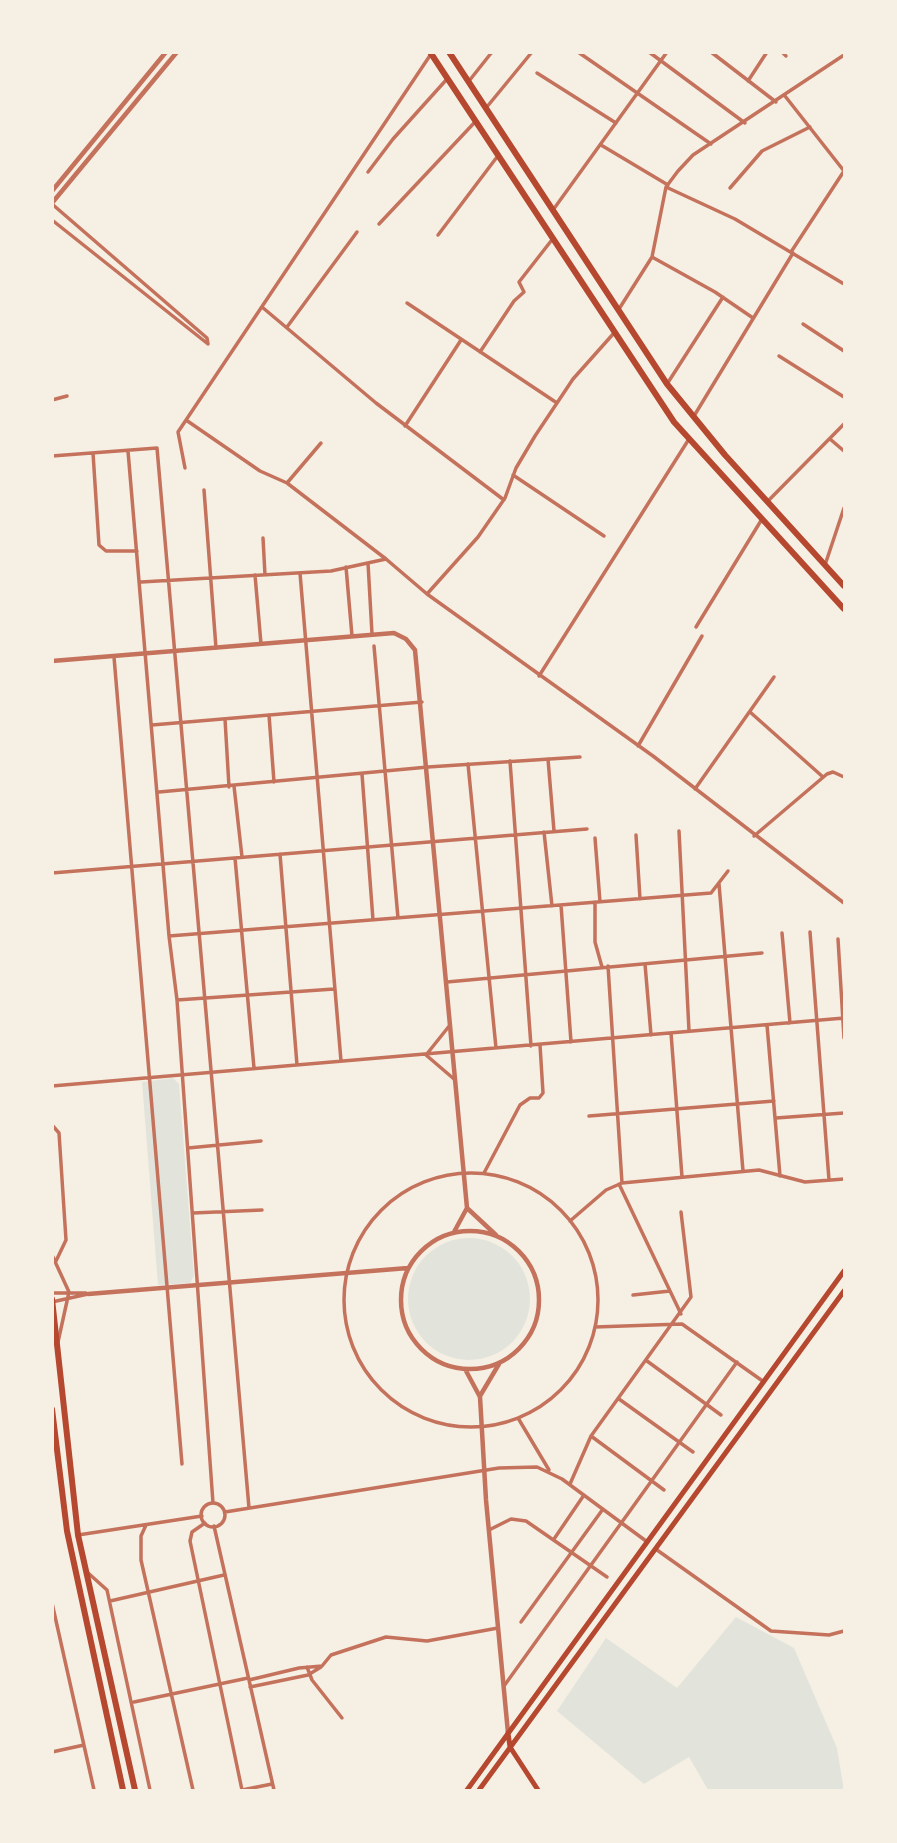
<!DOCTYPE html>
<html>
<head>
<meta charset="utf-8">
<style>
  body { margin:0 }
  #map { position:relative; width:897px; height:1843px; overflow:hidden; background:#f6efe4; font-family:Lato,sans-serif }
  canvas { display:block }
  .frame { position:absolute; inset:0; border:54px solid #f6efe4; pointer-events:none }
</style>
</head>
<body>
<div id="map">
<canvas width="897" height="1843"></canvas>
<div class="frame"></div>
</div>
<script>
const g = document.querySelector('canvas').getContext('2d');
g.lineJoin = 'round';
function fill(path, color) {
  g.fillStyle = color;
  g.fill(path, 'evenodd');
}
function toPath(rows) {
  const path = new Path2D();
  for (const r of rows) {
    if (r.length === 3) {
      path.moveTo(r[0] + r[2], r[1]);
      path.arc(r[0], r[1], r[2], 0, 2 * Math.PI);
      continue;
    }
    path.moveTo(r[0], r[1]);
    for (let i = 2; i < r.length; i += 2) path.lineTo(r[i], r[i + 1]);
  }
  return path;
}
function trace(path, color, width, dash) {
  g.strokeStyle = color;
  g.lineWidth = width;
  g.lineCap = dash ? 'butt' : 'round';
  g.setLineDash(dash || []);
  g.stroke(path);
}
fill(toPath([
  [173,1078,179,1084,194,1276,190,1283,158,1285,142,1082],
  [469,1299,61],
  [736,1617,794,1648,837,1748,844,1790,708,1790,689,1757,644,1784,557,1711,606,1638,677,1688]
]), '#e2e4dc');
trace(toPath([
  [578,52,711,144],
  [649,52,745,123],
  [711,52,776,102],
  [782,52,786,56],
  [537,73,616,123],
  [469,81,492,52],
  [748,81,767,52],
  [785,96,844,171],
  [486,108,532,52],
  [601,145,668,185],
  [368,172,393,139,447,79],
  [666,187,735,219,844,284],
  [730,188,762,151,810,127],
  [52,204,207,338,208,344,52,220],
  [553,210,667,52],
  [379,224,475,122],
  [438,235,497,157],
  [791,252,844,171],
  [652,257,715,292,753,318],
  [407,303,557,403],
  [262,307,376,403,504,500],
  [619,309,652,257,666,187,678,171,693,155,844,55],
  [803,324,844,351],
  [287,327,357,232],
  [480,352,514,301,524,292,519,282,551,241],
  [779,356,844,397],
  [667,384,723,297],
  [52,400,67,396],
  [694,416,793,253],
  [186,420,260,471,287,483,386,559],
  [405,426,461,340],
  [830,439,844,451],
  [128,451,169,936,177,1000,213,1503],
  [93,453,99,545,106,551,137,551],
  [52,456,157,448,249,1508],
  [185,468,178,432,431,54],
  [513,475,604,536],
  [287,483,321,443],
  [204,490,216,648],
  [767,502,844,424],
  [263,538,265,575],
  [368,563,372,634],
  [825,565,844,508],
  [346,567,352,636],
  [300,573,341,1061],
  [255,575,261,644],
  [141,582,331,571,386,559,427,594,478,537,505,498,516,468,535,436,573,379,614,333],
  [427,594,653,756,844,903],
  [696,627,762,519],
  [374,646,398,918],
  [114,657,182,1464],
  [539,676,689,439],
  [750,712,823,777],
  [269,715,274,782],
  [225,719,229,787],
  [152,725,422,702],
  [638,746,702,636],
  [548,759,554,831],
  [510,761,531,1046],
  [468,764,496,1048],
  [362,774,373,920],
  [234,786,242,857],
  [695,789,774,677],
  [159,792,428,767,580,757],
  [679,831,689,1031],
  [544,832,552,906],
  [636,835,640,899],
  [754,836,827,774,833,772,844,777],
  [595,838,600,902],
  [280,854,297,1065],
  [235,858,254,1068],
  [52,873,587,829],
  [719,884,743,1171],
  [595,902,595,942,602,967],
  [561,905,571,1042],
  [810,932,829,1180],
  [782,933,790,1023],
  [169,936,711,893,728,871],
  [838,939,844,1038],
  [645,964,651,1035],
  [608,966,622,1183],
  [447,982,762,953],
  [177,1000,334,989],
  [450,1025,426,1055,454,1079],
  [767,1025,780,1176],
  [671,1033,682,1177],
  [52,1086,844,1018],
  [589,1116,774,1101],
  [776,1118,844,1113],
  [52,1125,59,1133,66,1240,56,1261],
  [188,1148,261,1141],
  [471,1300,127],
  [484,1173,520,1105,530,1098,539,1098,543,1093,540,1045],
  [619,1184,681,1314],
  [193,1213,262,1210],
  [570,1221,606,1190,622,1183,759,1170,805,1182,844,1179],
  [52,1255,69,1292,58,1342],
  [52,1293,86,1293],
  [633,1295,670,1291],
  [52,1302,88,1294],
  [595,1327,682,1324,764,1382],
  [647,1361,721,1415],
  [619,1399,693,1452],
  [518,1418,549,1470],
  [591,1436,664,1490],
  [570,1484,591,1436,691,1297,681,1212],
  [213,1515,12],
  [225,1512,499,1468,537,1467,562,1479,646,1541],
  [205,1523,192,1532,190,1541,242,1790],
  [146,1525,141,1536,141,1560,193,1790],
  [214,1526,274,1790],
  [489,1530,511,1519,526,1521,607,1577],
  [78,1535,202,1516],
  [554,1539,584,1495],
  [657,1550,771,1631,829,1635,844,1631],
  [87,1572,107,1590,150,1790],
  [110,1601,224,1575],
  [52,1603,94,1790],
  [521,1622,603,1509],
  [307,1667,312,1680,342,1718],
  [249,1680,299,1668,322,1666,331,1655,386,1637,427,1641,498,1628],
  [504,1686,737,1362],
  [250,1687,308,1675,321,1667],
  [134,1702,248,1678],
  [52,1752,84,1745],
  [242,1790,272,1784]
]), '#c5725c', 3.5);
trace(toPath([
  [52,191,166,52],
  [52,203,177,52],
  [52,661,394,633,406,639,415,650,467,1208],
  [467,1208,496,1235],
  [470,1300,69],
  [454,1232,467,1208],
  [88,1294,408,1268],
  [465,1369,480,1397,486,1500,508,1733],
  [480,1396,499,1364]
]), '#c5725c', 4.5);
trace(toPath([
  [508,1733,510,1747,538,1790],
  [467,1790,844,1271],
  [479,1790,844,1291]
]), '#b5482f', 5);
trace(toPath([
  [52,1299,78,1535,135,1790],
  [52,1409,67,1531,123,1790]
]), '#b5482f', 6);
trace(toPath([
  [430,52,674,422,844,609],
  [449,52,667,384,725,455,844,586]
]), '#b5482f', 6);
</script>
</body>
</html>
